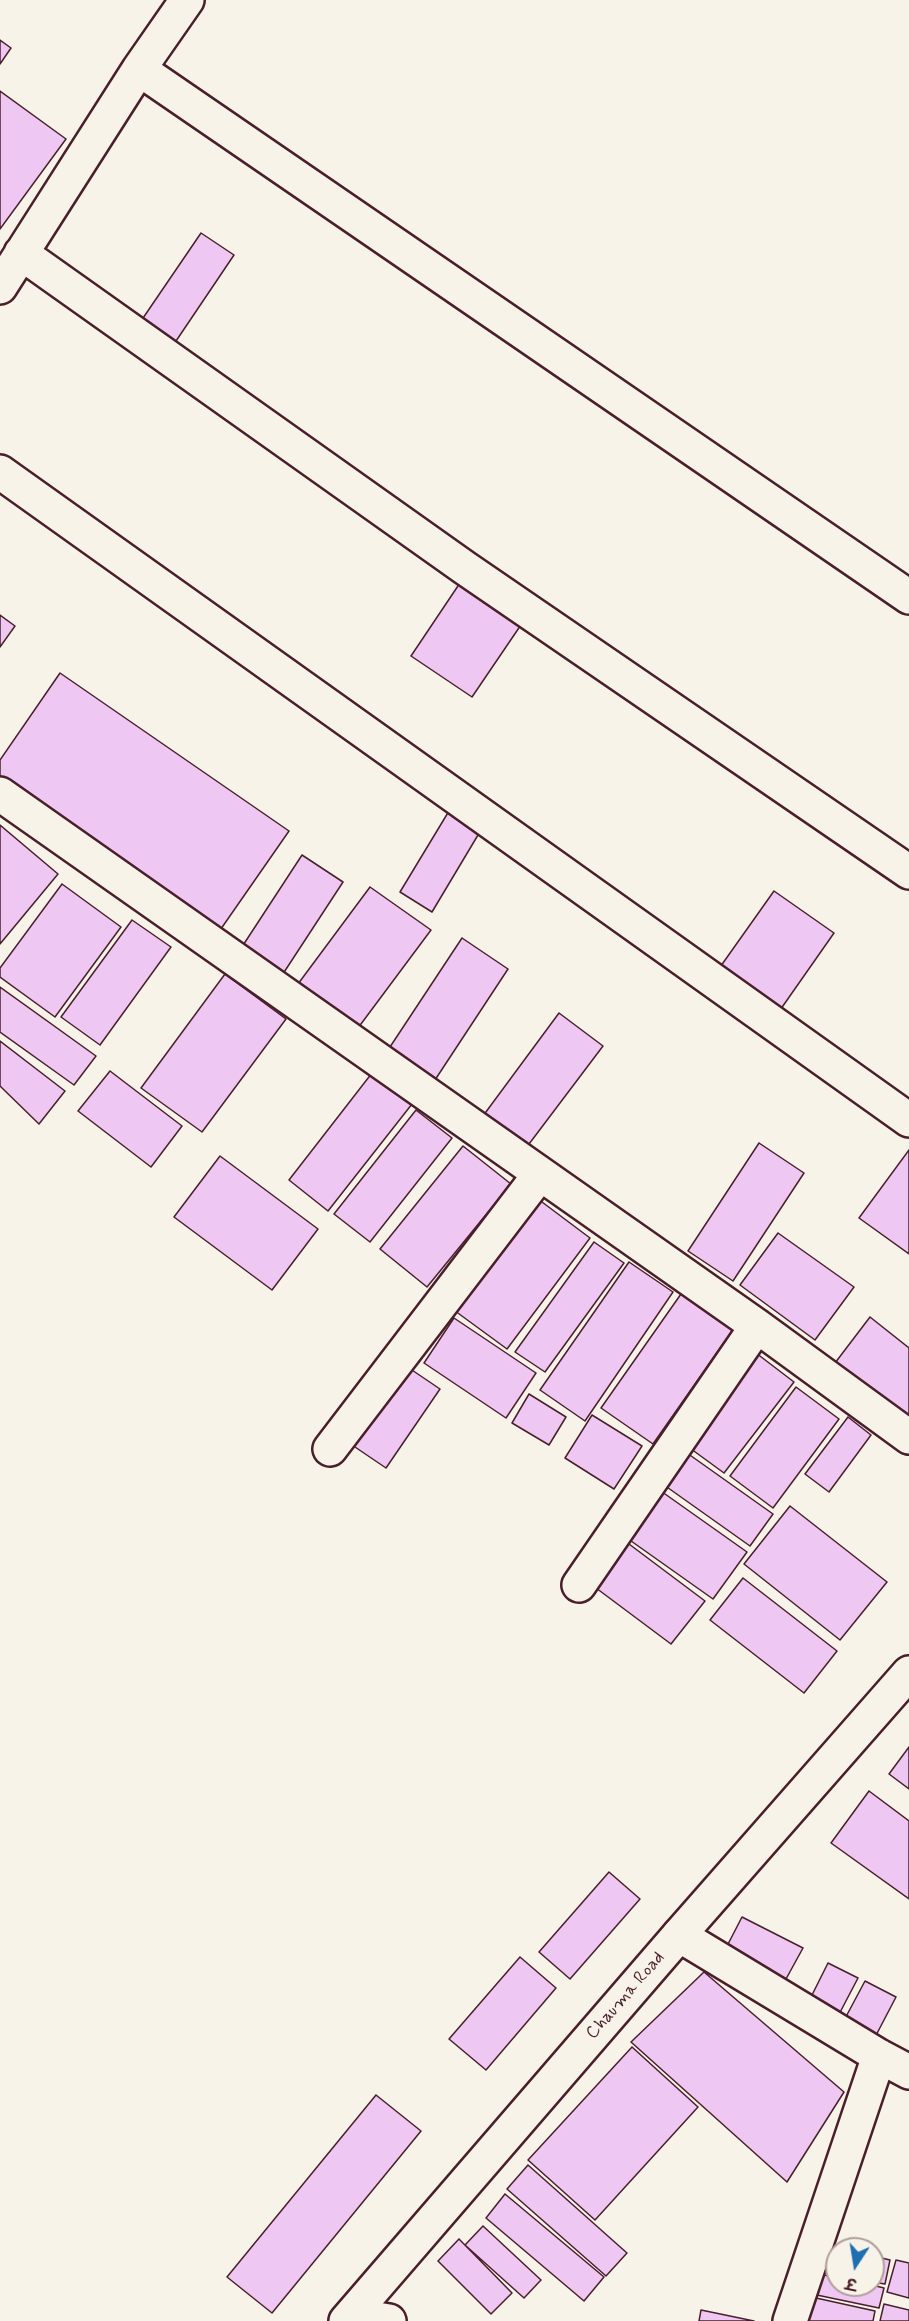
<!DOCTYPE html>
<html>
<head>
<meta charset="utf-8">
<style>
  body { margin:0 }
  #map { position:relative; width:909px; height:2321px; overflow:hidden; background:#f7f3e8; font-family:Mynerve,"Playpen Sans Deva",sans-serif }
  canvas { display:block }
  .north { position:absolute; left:825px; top:2237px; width:60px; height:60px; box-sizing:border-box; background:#f7f3e8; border:2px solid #b29e9c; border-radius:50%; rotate:192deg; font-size:16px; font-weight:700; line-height:24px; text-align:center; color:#4a1f2b }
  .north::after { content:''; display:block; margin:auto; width:21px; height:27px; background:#1f6fb2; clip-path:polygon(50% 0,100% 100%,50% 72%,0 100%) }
</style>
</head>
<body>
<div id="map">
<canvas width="909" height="2321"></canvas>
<div class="north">उ</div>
</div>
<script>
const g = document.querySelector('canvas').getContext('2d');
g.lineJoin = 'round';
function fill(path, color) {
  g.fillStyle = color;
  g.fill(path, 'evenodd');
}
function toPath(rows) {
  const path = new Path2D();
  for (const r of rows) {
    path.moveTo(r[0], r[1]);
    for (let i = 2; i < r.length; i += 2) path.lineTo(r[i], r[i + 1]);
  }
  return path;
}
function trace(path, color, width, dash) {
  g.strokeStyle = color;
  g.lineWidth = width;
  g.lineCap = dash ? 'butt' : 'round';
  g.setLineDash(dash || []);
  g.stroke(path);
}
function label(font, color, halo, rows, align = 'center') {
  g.font = font + ' Mynerve,sans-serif';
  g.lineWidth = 4.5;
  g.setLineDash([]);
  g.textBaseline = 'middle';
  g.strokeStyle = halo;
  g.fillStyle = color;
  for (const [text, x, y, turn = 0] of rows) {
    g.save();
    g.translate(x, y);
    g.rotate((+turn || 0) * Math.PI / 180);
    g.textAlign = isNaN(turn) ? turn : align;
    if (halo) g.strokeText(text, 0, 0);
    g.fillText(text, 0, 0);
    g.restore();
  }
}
const building = toPath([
  [0,40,11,48,0,64,0,40],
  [0,91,66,139,0,229,0,91],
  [201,233,234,255,174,344,141,321,201,233],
  [466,574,527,616,472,697,411,656,466,574],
  [0,615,15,626,0,647,0,615],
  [60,673,289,831,216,936,0,788,0,760,60,673],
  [449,811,481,830,432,912,400,892,449,811],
  [0,825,58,874,0,944,0,825],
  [302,855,343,882,277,983,236,956,302,855],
  [62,884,121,927,55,1017,0,977,0,968,62,884],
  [370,887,431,930,355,1032,295,988,370,887],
  [774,891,834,933,778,1013,718,970,774,891],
  [132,920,171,947,100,1045,61,1017,132,920],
  [462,938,508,969,433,1083,386,1053,462,938],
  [225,974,286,1019,202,1132,141,1088,225,974],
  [0,987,96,1056,74,1085,0,1032,0,987],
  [559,1013,603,1046,523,1152,480,1120,559,1013],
  [0,1041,65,1091,39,1124,0,1086,0,1041],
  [110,1071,182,1126,151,1167,78,1111,110,1071],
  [372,1073,412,1104,328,1211,289,1180,372,1073],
  [416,1110,452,1138,370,1242,334,1214,416,1110],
  [759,1143,804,1173,733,1281,688,1251,759,1143],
  [463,1146,511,1184,427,1287,380,1249,463,1146],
  [909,1150,909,1254,859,1218,909,1150],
  [220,1156,318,1229,272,1290,174,1217,220,1156],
  [534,1196,590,1238,507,1349,451,1308,534,1196],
  [778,1233,854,1287,815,1340,740,1285,778,1233],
  [594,1242,624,1263,545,1372,515,1352,594,1242],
  [629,1262,673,1292,585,1421,540,1390,629,1262],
  [681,1294,733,1330,653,1444,601,1408,681,1294],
  [870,1317,909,1348,909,1421,835,1363,870,1317],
  [454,1318,536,1373,506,1418,424,1363,454,1318],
  [756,1353,794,1382,724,1473,687,1446,756,1353],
  [406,1366,440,1389,386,1468,352,1445,406,1366],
  [796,1387,839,1419,773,1508,730,1476,796,1387],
  [529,1394,566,1417,549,1445,512,1423,529,1394],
  [592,1415,642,1446,614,1489,565,1458,592,1415],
  [848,1417,871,1435,829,1492,805,1474,848,1417],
  [687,1453,773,1514,750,1546,664,1485,687,1453],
  [658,1489,747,1552,713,1599,624,1536,658,1489],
  [790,1506,887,1582,840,1640,744,1564,790,1506],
  [625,1541,705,1601,671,1644,592,1585,625,1541],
  [743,1578,837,1651,804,1693,710,1620,743,1578],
  [909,1747,909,1789,889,1774,909,1747],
  [869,1791,909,1821,909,1899,831,1843,869,1791],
  [609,1872,640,1899,570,1979,539,1952,609,1872],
  [742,1917,803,1948,786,1979,726,1948,742,1917],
  [520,1957,556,1988,486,2070,449,2039,520,1957],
  [828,1963,858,1978,836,2020,807,2005,828,1963],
  [704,1972,844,2092,787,2182,631,2042,704,1972],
  [865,1981,896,1997,872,2043,841,2026,865,1981],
  [632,2047,698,2107,595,2220,528,2160,632,2047],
  [376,2095,421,2131,272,2313,227,2277,376,2095],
  [528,2165,627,2253,606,2276,507,2189,528,2165],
  [505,2194,604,2277,584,2301,486,2218,505,2194],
  [483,2226,541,2280,524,2298,465,2245,483,2226],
  [459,2239,512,2293,491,2314,438,2261,459,2239],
  [819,2244,843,2249,837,2249,837,2274,813,2269,819,2244],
  [873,2256,890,2260,885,2284,873,2282,873,2256],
  [896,2260,909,2263,909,2298,887,2292,896,2260],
  [816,2273,837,2278,837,2285,872,2285,884,2288,879,2308,812,2294,816,2273],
  [807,2296,875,2311,873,2321,802,2321,807,2296],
  [884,2304,909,2310,909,2321,880,2321,884,2304],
  [701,2310,754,2321,699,2321,701,2310]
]);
fill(building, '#eec8f2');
trace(building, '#4a1f2b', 1.5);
const street = toPath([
  [139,69,909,597],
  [21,253,465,568,909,872],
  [0,287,139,69,187,0],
  [0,472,909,1120],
  [0,794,757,1326,909,1437],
  [330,1449,540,1174],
  [579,1585,757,1326],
  [679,1935,879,2056,909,2072],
  [352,2315,389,2321],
  [790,2321,879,2056]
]);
const secondary = toPath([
  [346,2321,679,1935,909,1673]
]);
trace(street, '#4a1f2b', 38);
trace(secondary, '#4a1f2b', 38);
trace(street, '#f7f3e8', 33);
trace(secondary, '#f7f3e8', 33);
label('18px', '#4a1f2b', '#f7f3e8', [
  ["Chauma Road",626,1996,-49]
]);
</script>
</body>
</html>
